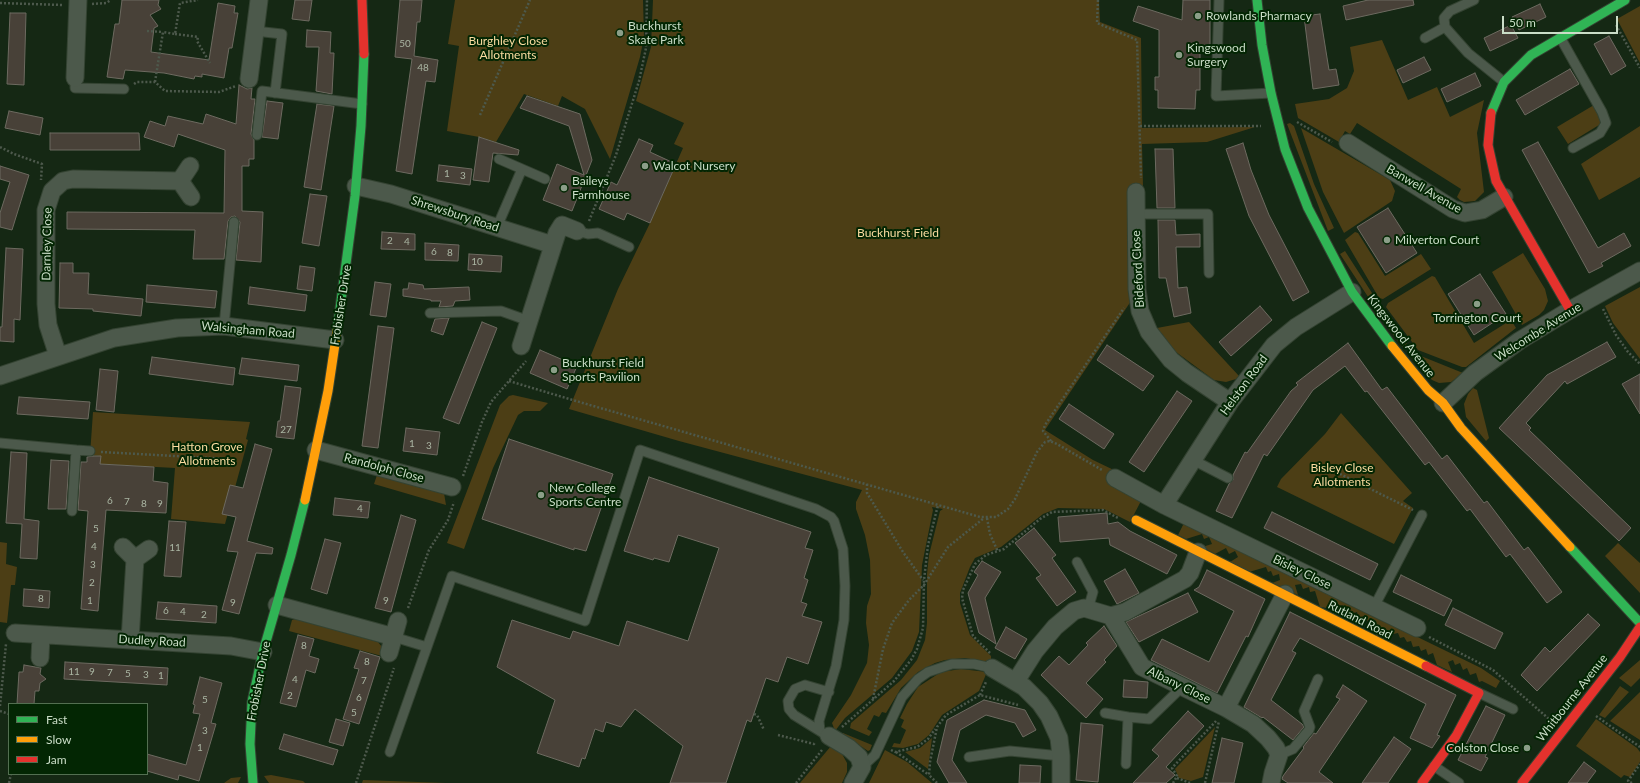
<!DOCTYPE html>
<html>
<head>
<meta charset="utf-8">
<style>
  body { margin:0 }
  #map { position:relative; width:1640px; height:783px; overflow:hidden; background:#152814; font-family:Lato,sans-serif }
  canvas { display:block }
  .legend { position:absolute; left:8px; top:703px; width:140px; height:72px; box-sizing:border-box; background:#032603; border:1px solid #536f51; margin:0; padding:5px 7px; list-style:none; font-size:12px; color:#caddc7 }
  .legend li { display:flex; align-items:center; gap:8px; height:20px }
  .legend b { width:20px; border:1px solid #536f51 }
  .scale { position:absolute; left:1502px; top:16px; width:116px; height:18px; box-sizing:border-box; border:2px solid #caddc7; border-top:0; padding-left:5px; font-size:12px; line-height:14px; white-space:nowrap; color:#caddc7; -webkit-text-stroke:3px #032603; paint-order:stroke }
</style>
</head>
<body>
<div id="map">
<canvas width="1640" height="783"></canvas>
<ul class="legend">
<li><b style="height:5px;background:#30b455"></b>Fast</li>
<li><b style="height:5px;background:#ff9f0a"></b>Slow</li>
<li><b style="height:5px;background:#e5322d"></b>Jam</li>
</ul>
<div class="scale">50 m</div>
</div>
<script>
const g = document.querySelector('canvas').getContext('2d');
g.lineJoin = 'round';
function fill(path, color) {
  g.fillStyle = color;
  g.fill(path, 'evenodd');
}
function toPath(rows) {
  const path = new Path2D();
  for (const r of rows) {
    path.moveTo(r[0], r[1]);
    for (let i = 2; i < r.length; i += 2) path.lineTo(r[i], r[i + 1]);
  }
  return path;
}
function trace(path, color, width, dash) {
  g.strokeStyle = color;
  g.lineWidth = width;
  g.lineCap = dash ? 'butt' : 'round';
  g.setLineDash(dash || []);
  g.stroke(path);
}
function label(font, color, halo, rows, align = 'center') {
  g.font = font + ' Lato,sans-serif';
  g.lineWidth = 4;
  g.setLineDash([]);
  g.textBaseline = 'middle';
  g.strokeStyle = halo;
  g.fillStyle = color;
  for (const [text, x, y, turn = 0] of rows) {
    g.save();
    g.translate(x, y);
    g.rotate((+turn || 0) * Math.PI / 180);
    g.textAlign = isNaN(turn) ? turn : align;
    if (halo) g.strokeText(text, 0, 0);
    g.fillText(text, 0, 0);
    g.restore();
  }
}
fill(toPath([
  [455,0,643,0,644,37,640,57,610,159,585,109,562,96,558,106,524,94,496,142,479,137,447,131,459,46,448,44],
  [653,0,1099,0,1100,22,1141,38,1142,128,1255,127,1207,142,1142,144,1143,186,1128,187,1131,301,1045,430,1093,460,1118,472,1110,485,1141,501,1130,522,1104,509,1058,508,1043,514,1001,547,975,558,970,567,960,593,960,603,970,635,991,656,991,663,965,658,945,660,935,663,918,672,901,688,886,713,882,712,879,717,874,715,867,729,872,732,869,736,850,728,851,723,901,680,917,660,925,640,927,623,927,574,929,555,940,511,943,509,932,507,933,510,922,565,919,632,912,651,892,678,845,718,835,731,832,723,851,695,867,663,869,645,866,623,867,606,871,594,870,560,865,535,856,509,856,502,862,490,679,441,569,409,618,289,650,223,683,148,674,144,684,123,636,101,651,47],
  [1640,6,1640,63,1617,19],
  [1382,40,1408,100,1437,87,1450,117,1484,100,1477,133,1484,192,1475,201,1464,202,1460,200,1457,197,1461,189,1357,123,1350,134,1345,131,1339,142,1298,118,1295,104,1329,99,1347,88,1354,71,1350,47],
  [1594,105,1599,114,1601,122,1599,125,1568,144,1557,127],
  [1290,123,1294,126,1314,184,1334,228,1328,231,1287,124],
  [1640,126,1640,177,1599,200,1581,164],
  [1301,128,1390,180,1395,191,1392,201,1344,233,1323,192],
  [1355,232,1358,233,1385,276,1421,254,1431,269,1383,299,1379,298,1345,240],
  [1345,251,1390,321,1407,344,1403,347,1391,332,1340,254],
  [1523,253,1545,289,1548,301,1544,310,1539,315,1522,325,1492,272],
  [1432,276,1435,277,1474,343,1511,320,1516,328,1466,367,1462,367,1418,350,1386,307,1388,303],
  [1640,287,1640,359,1613,323,1605,306],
  [1189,322,1239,376,1236,379,1226,382,1214,380,1176,352,1157,328],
  [1413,351,1416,354,1463,373,1451,382,1439,383,1432,380,1409,354],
  [1473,388,1477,390,1489,438,1486,441,1466,417,1464,404,1468,394],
  [513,395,548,403,540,411,524,411,518,415,493,468,464,549,447,543,500,405,509,396],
  [93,412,250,422,246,439,248,440,225,524,171,519,175,468,100,464,100,456,90,455],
  [1341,413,1412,493,1403,501,1413,508,1394,544,1277,487,1281,479,1325,434],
  [377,475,444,493,446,505,374,484],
  [1184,523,1481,668,1500,681,1496,688,1482,681,1479,682,1476,673,1470,675,1467,668,1463,670,1460,663,1455,665,1453,660,1448,662,1452,672,1437,665,1433,653,1428,655,1426,649,1421,651,1419,646,1413,647,1411,641,1407,642,1404,637,1400,638,1398,633,1393,634,1392,630,1386,632,1389,642,1376,635,1370,620,1366,621,1364,616,1359,618,1357,612,1351,614,1349,608,1344,609,1343,605,1338,606,1336,602,1331,604,1333,609,1320,607,1315,591,1310,592,1309,587,1303,589,1301,584,1295,585,1298,595,1272,583,1280,580,1279,574,1273,576,1271,571,1268,572,1266,567,1249,572,1230,562,1238,557,1235,551,1229,554,1226,548,1215,554,1202,547,1212,544,1209,537,1204,539,1202,534,1186,539,1178,535],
  [0,542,7,543,6,564,17,567,15,585,11,585,7,623,0,622],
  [1618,543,1640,563,1640,593,1605,556],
  [295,619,378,642,382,647,382,656,289,631,292,620],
  [1640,660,1640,678,1631,687,1619,678],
  [961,669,987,672,979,691,942,715,929,735,918,744,903,748,892,747,894,743,900,744,906,730,901,727,904,720,900,718,907,704,918,687,941,672],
  [1620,686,1629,692,1605,718,1599,715],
  [1640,692,1640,740,1610,721],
  [1596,719,1637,748,1640,752,1640,762,1630,777,1624,775,1621,778,1576,746],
  [1215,727,1203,777,1191,781,1179,778,1175,769],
  [843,733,872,745,870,750,868,751,856,743,839,735],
  [932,738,928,769,905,752,920,748],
  [831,746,841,752,847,763,847,772,842,783,800,783],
  [885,750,907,762,932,783,869,783],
  [271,775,303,781,305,783,269,783,264,776],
  [241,777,238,783,224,783,231,778],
  [363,780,446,783,362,783]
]), '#4c3e15');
const building = toPath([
  [122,0,159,0,158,5,161,9,150,15,158,26,154,28,151,52,209,60,218,3,235,6,234,13,238,13,232,48,229,48,224,78,202,74,202,77,195,76,194,79,164,73,125,70,123,79,107,77,115,24,119,24,122,0],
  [295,0,312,0,309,21,292,19,295,0],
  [400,0,422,0,420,22,417,22,414,56,438,60,435,82,426,81,412,174,396,171,412,59,395,57,400,0],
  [1183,0,1210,0,1210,53,1200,53,1200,90,1196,90,1195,109,1158,108,1158,90,1155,90,1155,77,1159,77,1159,30,1133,21,1138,6,1182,20,1183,0],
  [1368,0,1413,0,1414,5,1346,20,1343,6,1368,0],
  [1540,4,1546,17,1519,30,1512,17,1540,4],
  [10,13,26,13,24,85,7,84,10,13],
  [1320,14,1329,70,1336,69,1339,85,1313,89,1304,16,1320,14],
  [1511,25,1518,38,1490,51,1484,38,1511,25],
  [307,30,331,32,330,53,334,53,332,94,316,91,319,47,306,47,307,30],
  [1609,36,1626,66,1611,75,1594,44,1609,36],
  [1424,57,1431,70,1403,83,1397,70,1424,57],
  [1570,69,1579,84,1525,115,1516,100,1570,69],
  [1475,73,1481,86,1447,102,1441,89,1475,73],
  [239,85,247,89,252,88,251,99,255,99,251,134,254,140,254,159,249,159,249,166,242,166,242,211,263,212,261,262,236,260,240,222,235,216,231,217,228,221,224,259,193,259,195,230,67,229,67,212,224,213,225,150,178,134,174,147,144,137,150,121,165,126,168,116,203,124,206,114,236,124,239,85],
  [527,96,580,114,592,160,572,211,543,200,557,164,584,175,569,126,520,108,527,96],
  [267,101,283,103,278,139,262,137,267,101],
  [317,104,334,106,321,190,304,187,317,104],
  [9,111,43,118,40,135,5,128,9,111],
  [50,133,139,133,140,150,50,150,50,133],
  [479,137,519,150,518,155,493,153,489,182,473,180,479,137],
  [639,139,653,145,650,152,676,164,650,223,627,213,624,220,599,209,611,182,617,185,639,139],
  [1538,142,1598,248,1624,233,1631,246,1601,263,1603,266,1589,273,1522,150,1538,142],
  [1243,143,1251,170,1269,215,1309,292,1293,301,1249,216,1226,149,1243,143],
  [1155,149,1173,149,1175,208,1157,208,1155,149],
  [439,165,472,169,470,185,437,181,439,165],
  [0,166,29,175,12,230,0,227,0,213,10,182,0,179,0,166],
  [310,194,327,196,319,246,302,243,310,194],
  [1388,208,1417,253,1386,273,1357,227,1388,208],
  [1158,220,1175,220,1176,235,1200,234,1200,247,1176,247,1178,288,1187,287,1191,313,1174,317,1166,278,1159,278,1158,220],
  [382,232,415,234,415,250,381,249,382,232],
  [425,243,459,245,458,261,425,260,425,243],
  [6,248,23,249,20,320,14,319,14,342,0,341,0,327,2,327,6,248],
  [469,254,502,256,501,272,468,270,469,254],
  [60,263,73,263,73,273,89,273,88,294,143,299,141,316,93,311,93,309,59,308,60,263],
  [300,266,315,268,312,291,297,289,300,266],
  [1480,274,1506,314,1474,335,1448,294,1480,274],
  [375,282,391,284,386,317,370,315,375,282],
  [409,283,423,285,424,289,469,287,470,300,455,301,453,306,439,307,441,301,431,301,431,300,403,296,403,289,408,289,409,283],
  [147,285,217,291,215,308,146,302,147,285],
  [250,287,307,295,305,311,248,304,250,287],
  [1260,306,1272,320,1231,356,1219,342,1260,306],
  [449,318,443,335,431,331,435,319,449,318],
  [482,322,497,328,459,424,443,418,482,322],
  [378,326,394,328,378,448,362,446,378,326],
  [1607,342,1616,357,1567,384,1565,381,1526,423,1531,428,1529,430,1631,528,1619,541,1499,428,1547,375,1607,342],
  [1348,343,1382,390,1387,387,1442,459,1447,455,1484,503,1487,501,1524,550,1528,547,1562,592,1547,603,1510,554,1506,557,1470,509,1467,511,1429,462,1425,465,1367,391,1365,392,1345,366,1313,390,1267,456,1264,454,1232,518,1216,511,1229,484,1233,480,1233,475,1245,452,1247,453,1291,391,1298,385,1296,383,1348,343],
  [1107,345,1154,376,1143,391,1097,360,1107,345],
  [540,350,577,366,567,389,530,373,540,350],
  [152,357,235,368,233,385,149,374,152,357],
  [242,358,299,365,297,381,239,374,242,358],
  [100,369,118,371,114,412,96,410,100,369],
  [1640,374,1640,414,1622,384,1640,374],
  [285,386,301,388,294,439,276,437,278,421,280,421,285,386],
  [1177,391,1192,401,1144,472,1129,462,1177,391],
  [19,397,90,402,88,419,17,414,19,397],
  [1069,404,1114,434,1104,449,1059,419,1069,404],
  [406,428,440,432,437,455,403,451,406,428],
  [509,439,613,474,586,551,574,548,574,550,482,519,509,439],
  [255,444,272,449,247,541,273,548,272,554,256,553,239,614,222,610,238,552,227,551,236,517,222,514,230,485,243,488,255,444],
  [11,452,27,453,24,519,39,521,37,559,20,558,22,524,6,523,11,452],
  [93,456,101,456,100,464,154,467,153,481,168,483,166,513,106,510,98,611,81,609,88,511,78,510,81,462,87,462,87,457,93,456],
  [51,460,69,461,66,509,48,509,51,460],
  [649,477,811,532,805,548,813,550,804,578,808,580,801,602,807,604,802,616,822,622,808,664,787,657,778,682,766,678,751,722,747,720,726,783,670,783,683,746,635,709,621,727,606,722,603,732,595,729,585,759,582,758,579,767,537,753,555,700,497,667,512,620,570,639,573,631,619,646,627,621,688,641,719,548,678,535,669,562,654,558,653,560,624,551,649,477],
  [335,498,370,502,368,518,333,515,335,498],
  [1272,512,1378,564,1370,580,1264,528,1272,512],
  [1107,513,1108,524,1118,522,1130,531,1177,555,1167,574,1110,545,1109,538,1060,542,1058,517,1107,513],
  [401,515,416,520,391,612,375,608,401,515],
  [169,521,186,522,181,577,164,576,169,521],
  [1034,528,1056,555,1052,558,1076,592,1057,606,1036,578,1041,575,1015,543,1034,528],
  [325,539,341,543,327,594,311,589,325,539],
  [982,561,1001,572,985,598,996,644,979,633,968,593,978,575,974,572,982,561],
  [1125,569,1139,593,1117,604,1104,581,1125,569],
  [1207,570,1265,599,1248,637,1246,636,1217,693,1151,660,1162,639,1209,662,1234,611,1194,590,1199,587,1207,570],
  [1401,575,1452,600,1444,616,1393,592,1401,575],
  [24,589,50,591,49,608,23,606,24,589],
  [1188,593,1198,612,1139,642,1126,622,1188,593],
  [158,602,217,606,216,623,156,619,158,602],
  [1453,608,1503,633,1495,649,1445,625,1453,608],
  [1290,612,1456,695,1437,735,1440,736,1432,748,1410,738,1426,704,1300,638,1292,651,1296,653,1271,700,1302,724,1304,727,1293,740,1263,717,1262,718,1244,707,1290,612],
  [1588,614,1600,625,1537,691,1521,675,1545,647,1550,652,1588,614],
  [1104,626,1117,646,1104,660,1106,662,1086,683,1103,699,1086,718,1041,675,1059,656,1069,665,1088,645,1086,643,1104,626],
  [1006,627,1027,639,1015,659,995,648,1006,627],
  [298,635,314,639,309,656,319,659,315,673,306,670,296,707,280,703,298,635],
  [360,651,380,657,359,724,343,719,359,669,354,668,360,651],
  [65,662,168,668,167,685,64,679,65,662],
  [24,665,41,668,40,674,46,679,40,683,39,691,35,691,34,704,17,704,19,672,23,672,24,665],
  [200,677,222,683,211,723,216,724,199,781,179,775,178,780,147,771,147,754,186,765,200,714,193,713,195,705,193,704,200,677],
  [1124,680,1148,682,1147,698,1123,697,1124,680],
  [1343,685,1367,701,1319,772,1333,783,1288,783,1282,779,1283,776,1304,748,1303,747,1314,733,1316,734,1340,699,1336,697,1343,685],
  [984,700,1025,710,1036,730,1023,737,1015,723,986,715,960,730,952,760,967,783,949,783,937,762,947,720,984,700],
  [1486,706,1505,715,1485,757,1488,758,1481,771,1458,760,1486,706],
  [1188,711,1204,726,1166,767,1175,775,1166,783,1133,783,1159,756,1152,750,1188,711],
  [336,719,350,723,343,746,329,742,336,719],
  [1081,723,1103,725,1098,782,1076,780,1081,723],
  [284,734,338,750,333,765,279,749,284,734],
  [1394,737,1411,749,1388,783,1362,783,1394,737],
  [1222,738,1243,743,1234,783,1212,783,1222,738],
  [1584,762,1596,771,1587,783,1568,783,1584,762],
  [1020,765,1041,766,1040,783,1019,783,1020,765]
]);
fill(building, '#484138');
trace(building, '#6d6a60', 1);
const lane = toPath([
  [1219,0,1216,96,1271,93],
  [1474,0,1450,11,1444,18,1445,27,1468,53,1504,82],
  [255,31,282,34,275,93],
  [1560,37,1602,112,1606,123,1600,133,1573,148],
  [1425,38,1445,27],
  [75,78,75,88,124,89],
  [257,135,262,91,362,104],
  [499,159,545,179],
  [1136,214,1208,214,1209,273],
  [497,227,522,169],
  [577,231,588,234,598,233,629,247],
  [430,313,501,311,529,321],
  [224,326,234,222],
  [0,443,76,450,72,511],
  [76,450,90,451],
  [1193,460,1228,478],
  [1077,562,1093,592,1088,609],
  [1374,607,1422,515],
  [394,637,427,647],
  [1479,693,1513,709],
  [1105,713,1128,717],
  [823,733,794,715,789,709,788,701,795,689,805,685,829,692],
  [390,752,452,576,585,621,640,450,816,509,831,517,834,521,843,549,845,586,844,620,836,666,819,721,820,731],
  [1279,755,1293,749,1309,730,1310,727,1304,711,1318,679],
  [969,757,1010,751,1061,756],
  [1126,764,1128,717,1149,719,1181,688],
  [1434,766,1459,783],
  [862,767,875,755,902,697,918,679,928,672,952,664,974,664,992,668]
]);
const street = toPath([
  [75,78,78,0],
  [249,79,259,0],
  [1348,143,1453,209,1465,213,1482,210,1504,197],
  [190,166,180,181,191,197],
  [356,186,391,194,553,245],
  [1136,192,1137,289,1140,311,1149,332,1171,360,1187,373,1230,402],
  [521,346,557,233,562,225,577,231],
  [58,356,48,325,46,304,46,210,52,191,63,181,73,179,180,181],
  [0,376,114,338,177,328,224,326,335,340],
  [1443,403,1475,373,1519,341,1570,310,1640,271],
  [316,450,452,487],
  [1115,478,1164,505,1417,628],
  [1164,505,1230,402,1274,345,1296,327,1352,292],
  [123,547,135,559,149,549],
  [277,605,394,637],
  [1111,616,1142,667,1226,708,1253,724,1268,738,1276,748,1279,755,1273,773,1271,783],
  [15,633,231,646,263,652],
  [130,640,135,559],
  [389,653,398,621],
  [40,658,41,635],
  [992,668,1024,687,1040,703,1049,716,1059,738,1061,756,1061,783],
  [1016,681,1035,651,1055,627,1074,611,1084,608,1111,616,1125,612,1185,579,1190,573,1198,552],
  [1226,708,1285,594],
  [829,736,849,748,859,757,862,767,853,783]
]);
const fast = toPath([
  [1257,0,1262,45,1271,93,1285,149,1308,208,1352,292,1392,346],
  [1491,113,1504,82,1531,55,1625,0],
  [337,331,355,196,361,126,364,54],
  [1570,547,1640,623],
  [253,783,250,744,252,702,263,652,291,555,305,500]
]);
const slow = toPath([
  [1392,346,1428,390,1443,403,1461,428,1570,547],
  [305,500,328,391,337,331],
  [1136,520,1426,666]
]);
const jam = toPath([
  [362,0,364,54],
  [1491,113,1488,145,1496,181,1570,310],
  [1422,783,1456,736,1479,693,1426,666],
  [1522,783,1620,657,1640,627]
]);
trace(lane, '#344332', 11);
trace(street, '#344332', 19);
trace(fast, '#344332', 11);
trace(slow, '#344332', 11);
trace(jam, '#344332', 11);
trace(toPath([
  [1098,0,1097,23,1137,40,1141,178],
  [0,3,63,5],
  [92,4,106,3,111,0],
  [1616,25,1640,68],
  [147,31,163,32],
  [175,34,198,37,197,41,210,63],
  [155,82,163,32,175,34,180,3,198,0],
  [134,84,137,82,155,82,165,91,219,92,236,86],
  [480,115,530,0],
  [1297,122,1332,142],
  [1140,126,1261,126],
  [0,147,14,154,42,164,41,180],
  [589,221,616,155,639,81,646,48,647,0],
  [1603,309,1616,335,1628,352,1640,364],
  [509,381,576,401,980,517,996,517,1008,509,1015,499,1037,452,1045,442,1050,441,1057,444,1102,470],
  [1051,441,1043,431,1045,425,1124,308],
  [101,452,230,459],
  [1322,465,1413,510],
  [463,476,482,422,491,402,526,361],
  [867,484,867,493,903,552,923,580],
  [987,518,990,534,998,552],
  [408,608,429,550,448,520,454,502],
  [1429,637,1493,670,1549,719],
  [990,653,973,636,962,598,963,590,975,564,986,555,1004,549,1040,519,1052,512,1103,510,1118,518],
  [980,695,986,682],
  [873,699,883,649,892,623,909,600,924,585,948,547,984,518],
  [0,706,6,644],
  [0,711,9,714],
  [754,714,757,715,764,730],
  [1596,716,1640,747],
  [842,727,894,681,911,660,917,649,923,628,924,580,928,545,938,505],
  [778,735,814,744,815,742],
  [891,750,895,752,917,747,928,739,935,729],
  [896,752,929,775],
  [1177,778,1190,783],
  [9,783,11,774],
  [356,783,394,668],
  [796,783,822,750],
  [937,783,929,775,930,762,937,727,946,715,980,695,1018,705],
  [1173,783,1177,776,1172,768,1216,721],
  [1205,783,1219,721],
  [1632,783,1628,781,1640,764]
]), '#4d594c', 2.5, [2, 2]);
trace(lane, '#4c594b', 9);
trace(street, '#4c594b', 17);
trace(fast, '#30b455', 9);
trace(slow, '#ff9f0a', 9);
trace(jam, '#e5322d', 9);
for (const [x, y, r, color] of [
  [1198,16,4,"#8b9e88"],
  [620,33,4,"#8b9e88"],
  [1179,55,4,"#8b9e88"],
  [645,166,4,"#8b9e88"],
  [564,188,4,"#8b9e88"],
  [1387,240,4,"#8b9e88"],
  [1477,304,4,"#8b9e88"],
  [554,370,4,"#8b9e88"],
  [541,495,4,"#8b9e88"],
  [1527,748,4,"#8b9e88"]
]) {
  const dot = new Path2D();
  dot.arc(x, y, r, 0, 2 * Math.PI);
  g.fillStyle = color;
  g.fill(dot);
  trace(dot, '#032603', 1.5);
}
label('10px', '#aab6a3', null, [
  ["50",405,44],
  ["48",423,68],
  ["1",447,174],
  ["3",463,176],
  ["2",390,241],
  ["4",407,242],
  ["6",434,252],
  ["8",450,253],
  ["10",477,262],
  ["27",286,430],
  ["1",412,444],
  ["3",429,446],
  ["6",110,501],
  ["7",127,502],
  ["8",144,504],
  ["9",160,504],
  ["4",360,509],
  ["5",96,529],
  ["4",94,547],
  ["11",175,548],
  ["3",93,565],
  ["2",92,583],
  ["8",41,599],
  ["1",90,601],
  ["9",386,601],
  ["9",233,603],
  ["6",166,611],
  ["4",183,612],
  ["2",204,615],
  ["8",304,646],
  ["8",367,662],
  ["11",74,672],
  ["9",92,672],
  ["7",110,673],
  ["5",128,674],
  ["3",146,675],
  ["1",161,676],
  ["4",295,680],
  ["7",364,681],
  ["2",290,696],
  ["6",359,698],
  ["5",205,700],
  ["5",354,713],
  ["3",205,731],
  ["1",200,748]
]);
label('12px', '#caddc7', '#032603', [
  ["Rowlands Pharmacy",1206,16],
  ["Buckhurst",628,26],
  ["Skate Park",628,40],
  ["Kingswood",1187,48],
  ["Surgery",1187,62],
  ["Walcot Nursery",653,166],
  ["Baileys",572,181],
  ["Farmhouse",572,195],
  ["Milverton Court",1395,240],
  ["Torrington Court",1477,318,"center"],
  ["Buckhurst Field",562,363],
  ["Sports Pavilion",562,377],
  ["New College",549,488],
  ["Sports Centre",549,502],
  ["Colston Close",1519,748,"right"]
], 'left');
label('12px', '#fbdba0', '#032603', [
  ["Burghley Close",508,41],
  ["Allotments",508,55],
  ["Buckhurst Field",898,233],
  ["Hatton Grove",207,447],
  ["Allotments",207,461],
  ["Bisley Close",1342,468],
  ["Allotments",1342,482]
]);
label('12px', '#caddc7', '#032603', [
  ["Banwell Avenue",1424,189,30],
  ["Shrewsbury Road",455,214,18],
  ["Darnley Close",47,244,-89],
  ["Bideford Close",1138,269,-93],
  ["Frobisher Drive",341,305,-81],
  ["Walsingham Road",248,330,5],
  ["Welcombe Avenue",1538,332,-32],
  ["Kingswood Avenue",1401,336,52],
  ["Helston Road",1244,385,-54],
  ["Randolph Close",384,468,15],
  ["Bisley Close",1302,572,26],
  ["Rutland Road",1360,620,27],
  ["Dudley Road",152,641,3],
  ["Frobisher Drive",259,681,-79],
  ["Albany Close",1179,685,26],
  ["Whitbourne Avenue",1572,698,-52]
]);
</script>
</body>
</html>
